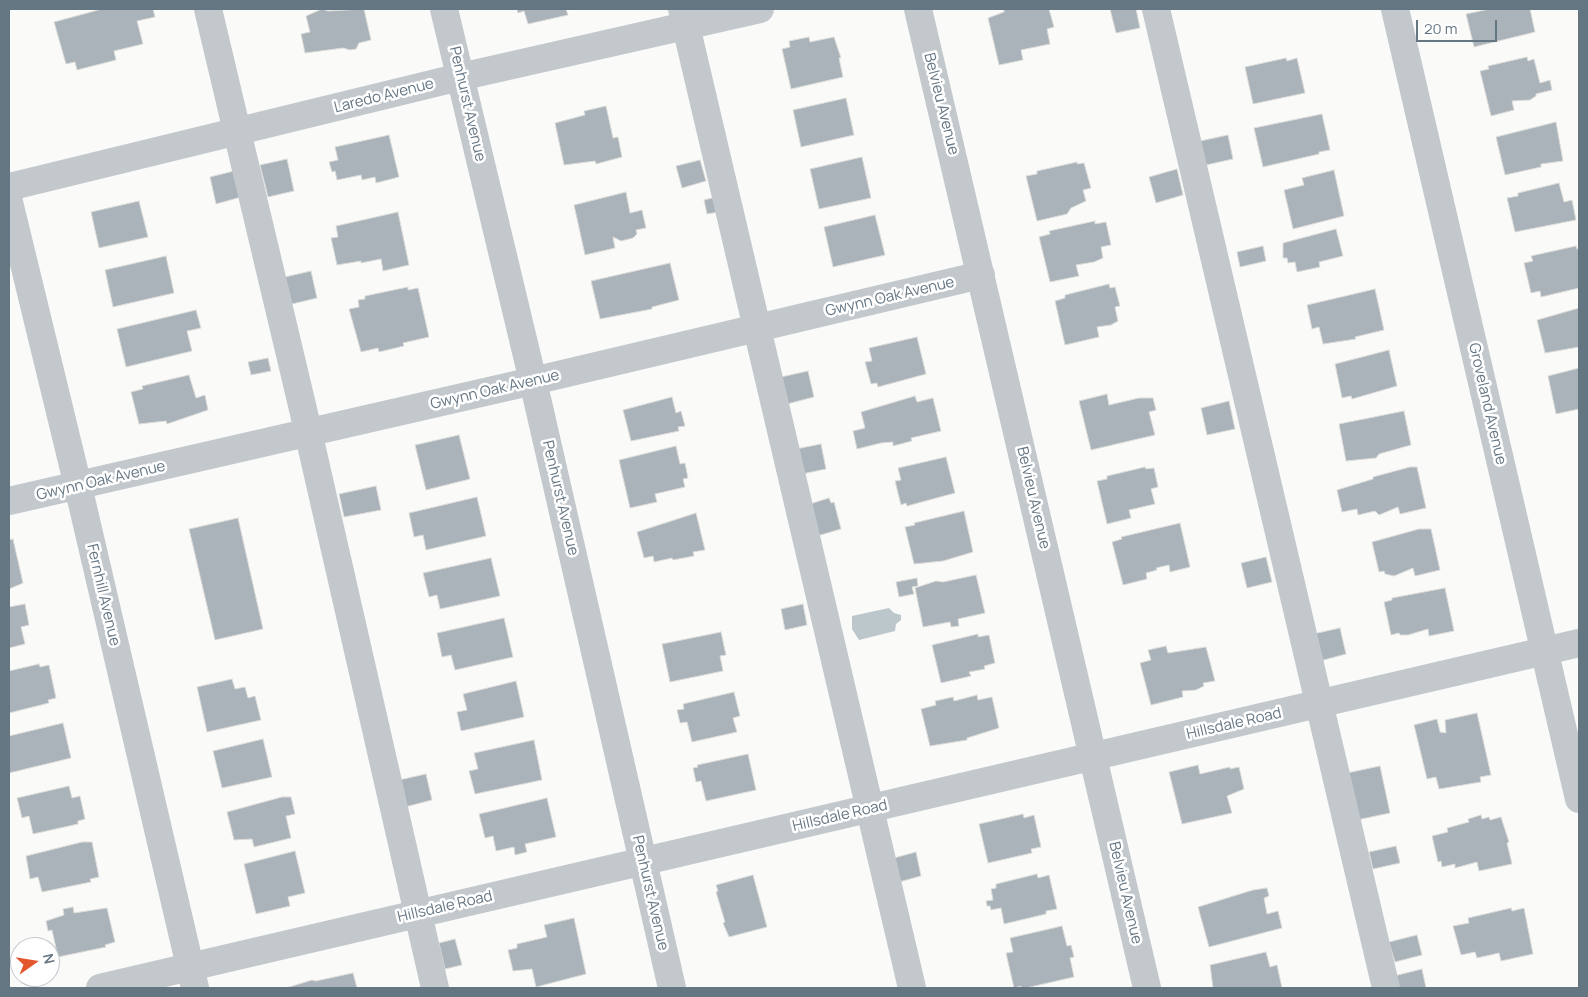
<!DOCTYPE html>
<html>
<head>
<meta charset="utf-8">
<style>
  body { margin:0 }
  #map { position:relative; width:1588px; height:997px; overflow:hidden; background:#fafaf8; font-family:Manrope,sans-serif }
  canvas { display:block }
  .frame { position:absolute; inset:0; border:10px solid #657683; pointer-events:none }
  .north { position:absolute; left:10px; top:937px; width:50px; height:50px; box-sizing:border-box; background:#fff; border:1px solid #c1c8cd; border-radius:50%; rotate:77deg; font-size:14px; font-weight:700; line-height:20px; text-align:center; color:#657683 }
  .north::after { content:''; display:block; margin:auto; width:18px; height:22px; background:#e4572e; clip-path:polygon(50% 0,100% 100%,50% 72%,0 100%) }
  .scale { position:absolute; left:1416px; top:20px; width:81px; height:22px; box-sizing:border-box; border:2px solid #657683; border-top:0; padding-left:6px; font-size:15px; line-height:18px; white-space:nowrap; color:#657683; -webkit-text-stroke:4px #fff; paint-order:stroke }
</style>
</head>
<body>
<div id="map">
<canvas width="1588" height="997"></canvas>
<div class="frame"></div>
<div class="north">N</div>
<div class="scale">20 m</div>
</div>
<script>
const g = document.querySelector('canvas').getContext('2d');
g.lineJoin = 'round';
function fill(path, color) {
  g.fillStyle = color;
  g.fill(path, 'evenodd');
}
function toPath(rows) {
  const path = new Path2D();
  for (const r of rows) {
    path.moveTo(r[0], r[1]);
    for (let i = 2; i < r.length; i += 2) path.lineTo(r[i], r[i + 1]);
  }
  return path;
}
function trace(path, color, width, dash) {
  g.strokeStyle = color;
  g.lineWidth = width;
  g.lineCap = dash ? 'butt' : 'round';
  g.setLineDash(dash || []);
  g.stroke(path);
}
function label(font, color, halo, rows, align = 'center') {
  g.font = font + ' Manrope,sans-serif';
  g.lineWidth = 5;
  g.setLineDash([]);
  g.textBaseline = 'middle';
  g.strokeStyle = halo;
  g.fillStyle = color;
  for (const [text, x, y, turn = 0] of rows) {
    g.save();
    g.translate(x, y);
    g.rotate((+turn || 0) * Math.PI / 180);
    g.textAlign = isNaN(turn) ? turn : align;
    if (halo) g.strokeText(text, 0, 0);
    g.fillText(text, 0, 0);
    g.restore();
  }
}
fill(toPath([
  [889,608,894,613,901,615,901,620,896,624,895,631,859,640,852,629,852,616]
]), '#bbc7cb');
const building = toPath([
  [102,9,153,9,155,17,137,21,143,44,114,51,116,60,77,70,75,62,66,64,54,22,102,9],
  [322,9,328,11,364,9,371,40,359,43,356,49,350,50,343,48,305,53,301,34,310,32,306,16,322,9],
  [517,9,566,9,568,15,528,24,524,11,518,13,517,9],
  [1004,9,1049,9,1054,27,1047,29,1050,44,1021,50,1023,60,999,65,988,18,1004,12,1004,9],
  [1110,9,1136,9,1140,28,1116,33,1110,9],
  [1490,9,1530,9,1535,32,1474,47,1466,14,1490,9],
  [809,37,810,42,834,37,841,58,839,58,843,77,791,89,782,49,790,47,789,41,809,37],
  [1527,57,1528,61,1534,59,1540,83,1550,80,1552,90,1536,94,1536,96,1530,100,1512,101,1514,110,1491,116,1480,71,1489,69,1488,66,1527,57],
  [1286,58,1287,61,1297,58,1305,93,1253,104,1245,67,1286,58],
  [846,98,854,135,801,147,793,110,846,98],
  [606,106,613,138,618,137,622,157,596,164,595,161,564,165,555,123,585,115,584,111,606,106],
  [1322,114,1330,150,1319,152,1319,154,1263,167,1254,128,1322,114],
  [1556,122,1563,161,1541,164,1541,167,1505,175,1496,137,1556,122],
  [389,135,399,177,376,183,375,177,362,180,361,175,337,180,335,171,332,172,329,162,338,160,335,147,389,135],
  [1228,135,1233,159,1206,165,1200,141,1228,135],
  [862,157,871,198,819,209,810,169,862,157],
  [287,159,294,191,268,197,260,165,287,159],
  [700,160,706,181,682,188,676,166,700,160],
  [1077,162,1077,164,1084,163,1091,188,1083,190,1086,201,1071,208,1067,214,1037,221,1026,176,1037,174,1037,171,1077,162],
  [1177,169,1183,195,1156,203,1149,177,1177,169],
  [1334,170,1344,216,1293,229,1284,190,1304,185,1302,178,1334,170],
  [234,171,241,197,216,204,210,177,234,171],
  [1559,183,1564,202,1572,200,1576,220,1515,232,1507,198,1518,196,1518,193,1559,183],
  [626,192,630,213,642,210,646,228,636,230,637,234,633,238,621,241,613,237,615,248,585,255,574,205,626,192],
  [716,197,719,212,707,214,704,200,716,197],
  [139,201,148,237,99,248,91,212,139,201],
  [398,212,409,265,383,271,381,259,361,263,361,261,337,265,331,238,338,237,336,226,398,212],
  [875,215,885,255,833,267,824,227,875,215],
  [1095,221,1095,224,1106,222,1111,245,1101,247,1103,258,1094,262,1076,265,1079,276,1050,282,1039,237,1050,234,1049,231,1095,221],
  [1336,229,1343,256,1319,262,1320,267,1297,272,1295,262,1288,263,1287,258,1283,258,1283,243,1336,229],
  [1263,246,1266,261,1240,267,1237,252,1263,246],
  [1576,246,1577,249,1579,249,1579,288,1541,297,1540,291,1531,293,1524,263,1533,261,1531,256,1576,246],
  [166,256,174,293,113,307,105,270,166,256],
  [670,263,679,300,652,307,652,309,600,319,591,281,670,263],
  [311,271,317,298,292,304,285,277,311,271],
  [1109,284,1110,288,1115,287,1120,306,1115,307,1118,321,1111,325,1097,327,1099,337,1065,345,1055,301,1065,298,1065,295,1109,284],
  [408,287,408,290,418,288,429,337,403,343,404,346,379,352,378,348,361,352,349,309,359,307,358,300,365,299,365,296,408,287],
  [1375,289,1384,330,1355,337,1356,339,1323,344,1319,327,1312,329,1307,305,1375,289],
  [1579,308,1579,347,1545,353,1537,320,1579,308],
  [196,310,201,328,187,331,192,351,126,367,117,329,196,310],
  [917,337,926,374,878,387,877,383,871,384,865,362,872,361,869,348,917,337],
  [1389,350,1397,386,1352,399,1351,396,1342,398,1335,364,1389,350],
  [268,358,271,371,251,375,248,362,268,358],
  [1579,368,1579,409,1556,414,1548,376,1579,368],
  [808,371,814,397,787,404,781,377,808,371],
  [189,375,196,398,205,395,208,410,167,424,166,421,139,424,131,392,143,389,142,386,189,375],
  [1107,394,1109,405,1139,398,1153,398,1156,410,1149,412,1155,435,1091,450,1079,401,1107,394],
  [915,396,917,402,933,398,941,431,911,438,912,441,893,446,893,442,881,443,857,449,853,431,865,428,861,412,915,396],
  [672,397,676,413,681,411,685,426,678,427,679,431,631,441,623,410,672,397],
  [1229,401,1235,429,1207,435,1201,408,1229,401],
  [1404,411,1411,445,1379,454,1376,458,1346,461,1339,424,1404,411],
  [459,435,470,479,426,490,415,445,459,435],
  [821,444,826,469,802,474,796,449,821,444],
  [676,446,680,464,685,463,688,478,683,479,685,487,655,494,657,502,630,508,619,460,676,446],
  [946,457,955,493,907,506,906,503,901,505,895,481,901,480,898,468,946,457],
  [1145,467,1146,469,1154,468,1158,487,1151,489,1155,504,1129,510,1131,518,1107,524,1097,481,1107,479,1107,476,1145,467],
  [1410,467,1417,467,1426,508,1400,514,1398,507,1379,515,1375,511,1358,515,1357,509,1342,512,1337,490,1373,479,1373,477,1410,467],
  [376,486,381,510,344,517,339,494,376,486],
  [477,497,486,536,426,550,423,535,414,537,409,513,477,497],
  [829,498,831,503,834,502,841,529,817,536,810,504,829,498],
  [964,511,973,552,943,561,914,564,905,527,915,525,914,523,964,511],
  [696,513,705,550,693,552,694,556,673,560,672,558,654,562,653,556,644,558,637,532,696,513],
  [238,518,263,629,215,640,189,529,238,518],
  [1180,523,1190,567,1170,572,1169,565,1156,568,1157,570,1146,573,1147,579,1123,585,1112,542,1122,539,1121,537,1180,523],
  [1419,529,1431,529,1440,570,1415,576,1413,568,1394,576,1385,574,1384,571,1379,572,1372,542,1419,529],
  [13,539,23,583,9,589,9,540,13,539],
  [1266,557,1272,582,1247,588,1241,563,1266,557],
  [491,558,500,596,440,609,437,595,429,597,423,573,491,558],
  [976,575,985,613,958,619,959,626,951,627,950,622,923,627,915,588,936,581,943,582,976,575],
  [917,578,918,586,912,587,914,594,899,597,896,582,917,578],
  [1445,588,1454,631,1429,636,1428,629,1408,635,1400,635,1399,633,1391,635,1384,602,1392,600,1392,598,1445,588],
  [25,604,29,625,21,627,25,644,9,648,9,607,25,604],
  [803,604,807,625,785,630,781,609,803,604],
  [504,618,513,657,455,670,451,655,442,657,437,633,504,618],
  [1340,628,1346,654,1320,661,1313,634,1340,628],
  [721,632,726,655,720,656,723,671,670,682,662,644,721,632],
  [978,634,978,637,989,635,995,663,984,666,985,669,969,672,971,676,941,683,932,645,978,634],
  [1166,646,1168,653,1206,647,1215,681,1203,683,1204,686,1196,690,1182,691,1183,697,1151,705,1140,663,1151,660,1148,650,1166,646],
  [39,664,40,667,49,665,56,698,48,700,49,703,9,713,9,671,39,664],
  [232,679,235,689,245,687,248,698,255,696,261,720,207,732,197,687,232,679],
  [516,681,524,717,461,731,457,712,467,710,463,694,516,681],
  [734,692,740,716,733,718,737,732,692,742,687,722,680,723,677,710,684,709,683,704,734,692],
  [977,695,978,700,992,697,999,728,967,738,967,740,930,746,921,709,936,705,935,701,953,697,954,701,977,695],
  [1477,713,1491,775,1480,777,1481,782,1439,789,1436,777,1427,779,1414,725,1437,719,1440,732,1446,733,1445,720,1477,713],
  [63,723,71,758,9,773,9,736,63,723],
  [263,739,272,777,222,788,213,751,263,739],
  [534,740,542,780,475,794,469,771,478,769,474,753,534,740],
  [748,754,756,790,706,801,701,781,696,782,693,768,698,767,697,765,748,754],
  [1198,765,1200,774,1230,767,1230,769,1239,767,1244,789,1227,796,1232,813,1182,824,1169,772,1198,765],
  [1380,766,1390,813,1357,820,1347,773,1380,766],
  [426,774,432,800,405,807,399,780,426,774],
  [69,786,72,798,80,796,85,819,78,821,78,824,33,834,29,816,22,818,17,798,69,786],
  [282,797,291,797,295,814,286,816,291,838,254,847,252,839,234,840,227,812,282,797],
  [547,798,556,837,525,844,527,852,515,855,514,847,496,851,493,836,485,838,479,814,547,798],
  [1023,814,1024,818,1034,815,1041,847,1031,849,1032,853,988,863,979,824,1023,814],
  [1481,815,1482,819,1489,817,1490,820,1501,817,1509,842,1507,843,1512,864,1479,871,1477,862,1455,868,1455,864,1442,867,1441,861,1438,862,1432,836,1448,832,1447,828,1469,822,1468,819,1481,815],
  [82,842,92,842,99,877,90,879,91,882,42,892,38,877,30,879,26,856,82,842],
  [1396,846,1400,863,1373,869,1369,852,1396,846],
  [295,851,305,893,288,897,290,906,256,914,244,864,295,851],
  [916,852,921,876,899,882,894,858,916,852],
  [1037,874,1038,878,1049,875,1057,909,1046,911,1046,914,1004,924,1001,908,991,910,990,906,987,906,986,901,993,900,991,889,996,888,996,884,1037,874],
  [753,875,767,927,729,937,723,923,725,922,716,892,718,891,716,885,753,875],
  [1267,888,1269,896,1264,898,1267,914,1278,911,1282,928,1209,947,1198,907,1253,890,1267,888],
  [73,907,74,913,107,908,115,942,105,945,106,947,58,957,52,930,48,931,46,921,64,915,63,909,73,907],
  [1511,908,1512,911,1524,908,1533,954,1501,961,1499,953,1477,958,1475,952,1461,955,1453,926,1469,923,1468,918,1511,908],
  [574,918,586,974,536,987,532,969,513,971,508,950,517,948,517,944,547,937,544,925,574,918],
  [1062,926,1067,946,1071,945,1074,957,1070,958,1074,977,1026,988,1021,988,1021,986,1014,988,1006,953,1013,952,1010,938,1062,926],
  [1417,935,1422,955,1395,962,1389,942,1417,935],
  [455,939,462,965,445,969,439,943,455,939],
  [1266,952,1270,967,1277,965,1282,988,1213,988,1210,965,1266,952],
  [1422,969,1426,988,1397,988,1394,976,1422,969],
  [353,973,357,988,286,988,312,980,316,981,353,973]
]);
fill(building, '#aab3b9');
trace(building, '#dcdcda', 1);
trace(toPath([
  [208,9,302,405,435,988],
  [444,9,533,381,672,988],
  [682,9,912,988],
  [918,9,1147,988],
  [1156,9,1386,988],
  [1395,9,1579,799],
  [9,187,460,77,760,9],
  [9,202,78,486,195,988],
  [9,501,533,381,981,275],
  [100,988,1579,643]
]), '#c3c8cc', 28);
label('15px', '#657683', '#fff', [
  ["Laredo Avenue",384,96,-14],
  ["Penhurst Avenue",467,104,77],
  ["Belvieu Avenue",941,104,76],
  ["Gwynn Oak Avenue",890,297,-13],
  ["Gwynn Oak Avenue",495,390,-13],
  ["Groveland Avenue",1487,404,77],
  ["Gwynn Oak Avenue",101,481,-13],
  ["Penhurst Avenue",560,498,77],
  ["Belvieu Avenue",1033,498,77],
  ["Fernhill Avenue",103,595,77],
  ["Hillsdale Road",1234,724,-13],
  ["Hillsdale Road",840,816,-13],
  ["Penhurst Avenue",650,893,77],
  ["Belvieu Avenue",1125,893,77],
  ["Hillsdale Road",445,907,-13]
]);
</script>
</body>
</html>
